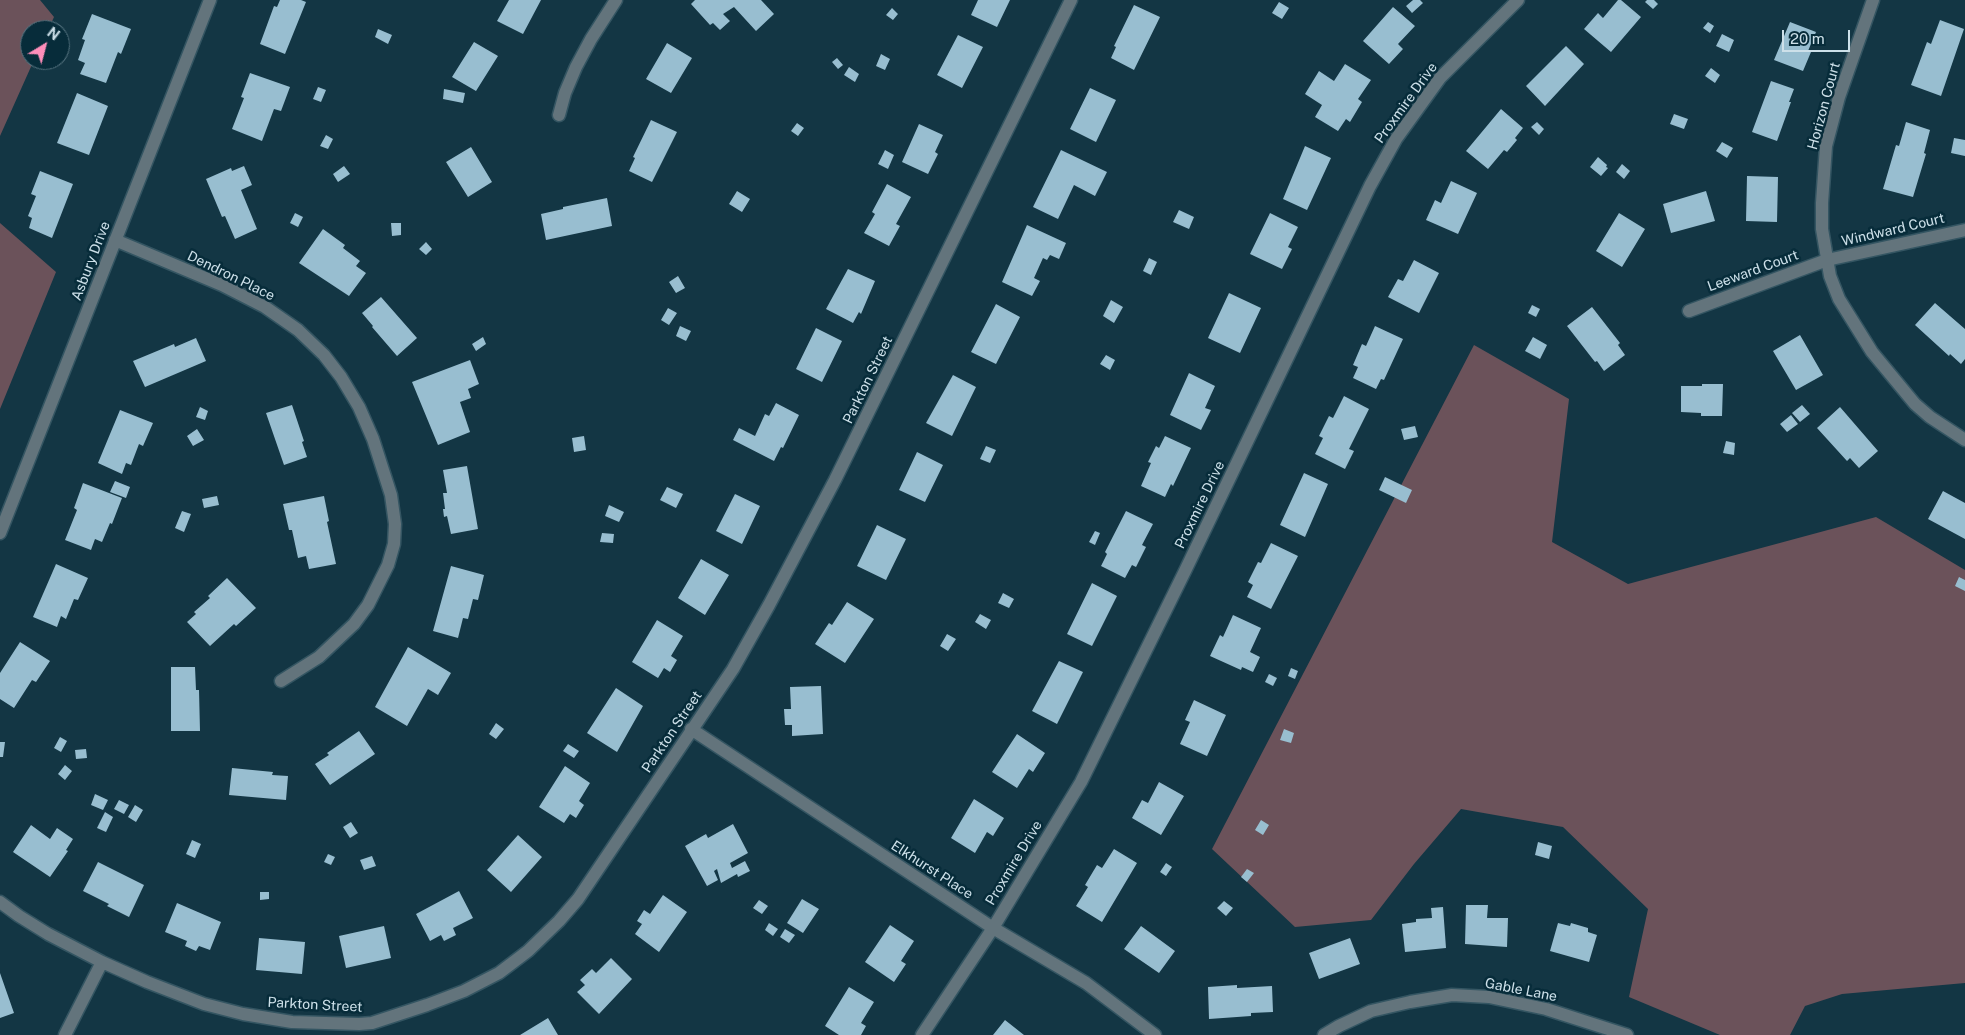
<!DOCTYPE html>
<html>
<head>
<meta charset="utf-8">
<style>
  body { margin:0 }
  #map { position:relative; width:1965px; height:1035px; overflow:hidden; background:#133644; font-family:"Public Sans",sans-serif }
  canvas { display:block }
  .north { position:absolute; left:20px; top:20px; width:50px; height:50px; box-sizing:border-box; background:#072c3a; border:1px solid #567480; border-radius:50%; rotate:37deg; font-size:14px; font-weight:700; line-height:20px; text-align:center; color:#cde0e9 }
  .north::after { content:''; display:block; margin:auto; width:18px; height:22px; background:#ff8eba; clip-path:polygon(50% 0,100% 100%,50% 72%,0 100%) }
  .scale { position:absolute; left:1782px; top:30px; width:68px; height:22px; box-sizing:border-box; border:2px solid #cde0e9; border-top:0; padding-left:6px; font-size:15px; line-height:18px; white-space:nowrap; color:#cde0e9; -webkit-text-stroke:4px #072c3a; paint-order:stroke }
</style>
</head>
<body>
<div id="map">
<canvas width="1965" height="1035"></canvas>
<div class="north">N</div>
<div class="scale">20 m</div>
</div>
<script>
const g = document.querySelector('canvas').getContext('2d');
g.lineJoin = 'round';
function fill(path, color) {
  g.fillStyle = color;
  g.fill(path, 'evenodd');
}
function toPath(rows) {
  const path = new Path2D();
  for (const r of rows) {
    path.moveTo(r[0], r[1]);
    for (let i = 2; i < r.length; i += 2) path.lineTo(r[i], r[i + 1]);
  }
  return path;
}
function trace(path, color, width, dash) {
  g.strokeStyle = color;
  g.lineWidth = width;
  g.lineCap = dash ? 'butt' : 'round';
  g.setLineDash(dash || []);
  g.stroke(path);
}
function label(font, color, halo, rows, align = 'center') {
  g.font = font + ' "Public Sans",sans-serif';
  g.lineWidth = 5;
  g.setLineDash([]);
  g.textBaseline = 'middle';
  g.strokeStyle = halo;
  g.fillStyle = color;
  for (const [text, x, y, turn = 0] of rows) {
    g.save();
    g.translate(x, y);
    g.rotate((+turn || 0) * Math.PI / 180);
    g.textAlign = isNaN(turn) ? turn : align;
    if (halo) g.strokeText(text, 0, 0);
    g.fillText(text, 0, 0);
    g.restore();
  }
}
fill(toPath([
  [0,0,40,0,54,17,48,30,30,30,30,60,34,60,0,136],
  [0,223,56,272,0,409],
  [1474,345,1569,399,1552,542,1628,584,1876,517,1965,570,1965,983,1842,994,1805,1006,1790,1035,1720,1035,1629,997,1648,909,1563,827,1461,809,1414,864,1371,920,1295,927,1212,849]
]), '#6b525a');
fill(toPath([
  [280,0,301,0,306,2,285,54,260,44,274,6,277,7],
  [509,0,541,0,523,34,497,21],
  [695,0,761,0,774,14,756,31,734,7,723,14,730,21,720,30,713,23,710,25,691,4],
  [978,0,1010,0,997,27,971,15],
  [1413,0,1420,0,1423,3,1412,13,1406,6],
  [1618,0,1621,0,1641,17,1611,52,1584,29,1598,13,1603,18],
  [1647,0,1654,0,1658,4,1653,9,1645,2],
  [1279,2,1289,8,1282,19,1272,13],
  [1134,5,1160,17,1134,70,1111,58,1116,47,1114,46],
  [1393,7,1415,26,1398,44,1403,49,1389,64,1363,41],
  [892,8,898,14,893,20,886,15],
  [92,14,131,29,121,54,118,52,106,83,80,74,85,63,78,60,85,40,82,39],
  [1940,20,1964,29,1941,96,1911,85,1927,42,1931,44],
  [1708,22,1714,26,1710,33,1703,28],
  [1790,22,1816,32,1808,51,1811,52,1803,71,1774,60],
  [378,29,392,35,388,44,375,37],
  [1722,34,1734,40,1729,52,1716,46],
  [958,35,983,47,962,88,937,75],
  [474,42,498,56,476,91,452,77],
  [667,43,692,58,671,93,646,79],
  [1566,46,1584,64,1545,106,1526,86],
  [881,54,890,59,885,70,876,66],
  [837,58,843,65,838,69,832,62],
  [33,60,53,60,50,68],
  [1345,64,1371,80,1358,99,1362,102,1350,122,1346,119,1338,131,1315,117,1322,105,1305,94,1319,71,1334,81],
  [849,67,859,74,855,82,844,75],
  [1711,68,1720,75,1715,83,1705,76],
  [250,73,290,87,281,111,274,109,262,141,232,129,244,98,241,97],
  [1771,81,1794,89,1789,102,1791,102,1777,141,1752,132],
  [318,87,326,90,321,102,313,99],
  [1090,88,1116,100,1096,142,1070,129],
  [444,89,465,93,463,103,443,99],
  [77,93,108,106,89,155,57,143],
  [1501,109,1523,128,1515,138,1517,140,1507,152,1504,150,1488,169,1466,151],
  [1674,114,1688,119,1684,129,1670,124],
  [651,120,677,132,652,182,629,171,635,158,633,157],
  [1537,122,1544,129,1539,135,1531,127],
  [1906,122,1930,130,1924,153,1926,154,1913,197,1883,189,1896,145,1899,146],
  [797,123,804,128,798,136,791,131],
  [919,124,943,135,935,152,938,154,928,174,902,162],
  [326,135,333,139,328,149,320,146],
  [1954,138,1965,140,1965,156,1951,153],
  [1722,142,1733,148,1727,158,1716,151],
  [1305,146,1331,158,1307,210,1283,199],
  [471,147,492,182,468,197,446,162],
  [885,150,894,155,888,169,878,164],
  [1061,150,1107,172,1095,196,1074,185,1058,219,1033,207],
  [1598,157,1607,165,1606,167,1608,168,1601,176,1590,167],
  [1622,164,1630,171,1624,179,1616,172],
  [244,166,252,185,241,190,257,229,235,239,225,216,222,217,206,179,231,168,232,171],
  [344,166,350,174,338,182,333,174],
  [40,171,73,184,52,238,29,228,32,218,28,216,36,196,31,194],
  [1747,176,1778,177,1777,222,1746,221],
  [1451,181,1477,193,1458,234,1426,220,1435,200,1441,203],
  [887,184,911,197,896,224,900,226,889,246,864,233,875,214,872,212],
  [737,191,750,199,742,212,729,204],
  [1706,191,1715,221,1671,233,1663,204],
  [607,198,612,226,546,240,541,214,563,209,563,207],
  [1179,210,1194,217,1189,229,1173,222],
  [295,213,303,217,298,227,290,223],
  [1270,213,1298,227,1288,247,1292,249,1282,269,1250,254],
  [1619,213,1645,229,1622,267,1596,251],
  [391,223,401,223,401,235,392,236],
  [1027,225,1066,243,1059,259,1050,255,1047,260,1043,258,1034,278,1040,281,1032,296,1002,282],
  [323,229,345,245,343,248,360,261,356,266,366,273,349,296,299,263],
  [426,242,432,249,426,255,419,249],
  [1149,258,1157,262,1151,275,1143,271],
  [1414,260,1439,273,1419,313,1388,297,1398,279,1403,281],
  [848,269,875,281,861,314,859,312,853,323,826,309],
  [678,276,685,288,676,293,669,282],
  [1229,293,1261,308,1240,353,1208,338],
  [381,297,417,338,397,356,372,327,373,326,362,313],
  [1111,300,1123,307,1114,323,1103,316],
  [1935,303,1965,329,1965,359,1961,364,1950,354,1949,356,1915,325],
  [996,304,1020,317,996,364,971,352],
  [1532,305,1540,309,1536,317,1528,313],
  [1592,307,1620,343,1618,345,1625,355,1604,371,1597,361,1595,362,1567,326],
  [668,308,677,313,669,325,661,320],
  [680,326,691,331,686,341,676,336],
  [1375,326,1403,339,1384,380,1381,379,1376,389,1353,378,1358,367,1353,365,1362,344,1366,346],
  [816,328,842,341,822,382,796,369],
  [1800,335,1823,375,1796,390,1773,351],
  [483,337,486,344,476,351,472,344],
  [1533,337,1547,345,1540,359,1525,351],
  [196,338,206,361,145,387,133,361,174,344,175,347],
  [1106,355,1115,360,1110,370,1100,364],
  [470,360,479,384,468,389,471,398,460,402,470,432,438,445,412,382],
  [1189,373,1215,386,1205,408,1211,410,1201,430,1170,415],
  [953,375,976,387,952,436,926,423],
  [1702,384,1723,384,1722,416,1701,416,1701,413,1681,412,1681,386,1702,386],
  [1344,396,1369,409,1349,449,1354,451,1345,469,1315,454,1323,438,1319,436,1329,416,1333,418],
  [776,403,799,415,783,448,781,447,774,461,733,440,739,428,755,436,765,414,769,416],
  [292,405,304,441,302,442,307,457,284,465,266,413],
  [1802,405,1810,414,1800,422,1792,413],
  [200,407,208,411,205,420,196,417],
  [1840,407,1878,451,1859,468,1850,458,1847,461,1817,428],
  [120,410,153,423,143,446,139,444,131,465,126,463,122,474,98,463],
  [1791,415,1798,424,1787,432,1780,424],
  [1415,426,1418,437,1404,440,1401,429],
  [197,429,204,440,193,446,187,436],
  [584,436,586,450,574,452,572,438],
  [1165,436,1191,448,1173,486,1171,484,1165,497,1141,486,1151,463,1148,462,1156,446,1159,448],
  [1726,441,1735,443,1734,455,1723,453],
  [986,446,996,450,990,463,980,459],
  [917,452,943,465,925,502,899,490],
  [467,466,478,529,451,534,447,516,444,517,443,509,445,509,443,493,447,493,443,470],
  [1304,473,1328,484,1305,537,1280,525],
  [1385,477,1412,490,1406,503,1379,490],
  [115,481,130,487,126,498,110,492],
  [83,483,122,498,112,524,110,523,102,542,95,539,91,550,65,540,77,510,74,508],
  [667,487,683,494,676,508,660,500],
  [1943,491,1965,503,1965,539,1928,519],
  [735,494,760,506,742,544,716,531],
  [217,496,219,505,204,508,202,499],
  [324,496,329,521,327,522,336,564,309,569,306,556,298,558,292,530,289,530,283,504],
  [609,505,624,512,619,522,605,516],
  [182,511,191,514,184,532,175,528],
  [1126,511,1153,524,1142,545,1146,547,1136,567,1132,565,1125,578,1101,566,1107,554,1105,552],
  [877,525,906,539,886,580,857,566],
  [1095,531,1100,533,1095,545,1089,542],
  [602,533,614,534,613,543,600,542],
  [1271,543,1298,556,1271,609,1247,597,1253,585,1248,582,1258,562,1261,563],
  [701,559,729,575,705,615,678,598],
  [56,564,88,578,78,600,74,599,66,619,61,616,57,627,33,617],
  [451,566,484,575,478,600,473,599,468,619,463,618,458,638,433,631],
  [1959,577,1965,580,1965,591,1955,586],
  [227,578,256,608,236,626,234,624,210,646,187,622,196,614,194,612,210,598,208,596],
  [1092,583,1117,596,1092,646,1067,634],
  [1003,593,1014,599,1009,608,998,603],
  [847,602,874,619,845,663,815,644,829,623,832,625],
  [980,614,991,620,986,629,975,622],
  [1233,615,1261,628,1250,652,1260,657,1253,672,1242,667,1241,670,1210,656,1220,635,1223,637],
  [657,620,683,636,671,656,677,660,670,672,664,668,658,678,632,662],
  [947,634,956,639,948,651,940,646],
  [20,642,50,661,36,682,32,680,14,708,0,699,0,673],
  [408,647,451,673,438,695,428,689,407,726,375,707],
  [1059,661,1083,672,1057,724,1032,711],
  [171,667,195,667,196,690,199,690,200,731,171,731],
  [1291,668,1298,671,1295,679,1288,676],
  [1269,674,1277,678,1273,686,1265,682],
  [821,686,823,734,792,736,792,725,785,725,784,709,791,709,790,687],
  [616,688,643,706,617,752,587,733],
  [1194,700,1226,715,1207,756,1180,744,1190,722,1185,720],
  [496,723,504,729,496,739,489,734],
  [1284,729,1294,733,1291,743,1280,740],
  [359,731,375,754,330,785,315,764,329,755,327,753],
  [1017,734,1045,753,1033,772,1029,769,1017,788,992,772],
  [60,737,67,741,61,752,54,748],
  [0,742,5,742,3,757,0,757],
  [568,744,579,751,574,758,563,751],
  [86,749,87,758,76,759,75,750],
  [65,765,72,771,65,780,58,774],
  [565,766,590,783,579,801,584,805,576,818,570,814,564,823,539,807],
  [232,768,273,772,272,775,288,776,286,800,229,795],
  [1159,782,1184,796,1161,835,1132,818,1142,800,1148,803],
  [95,794,108,800,103,810,91,805],
  [974,799,1004,818,993,836,987,832,975,853,951,838],
  [119,800,129,805,124,814,114,809],
  [135,805,143,810,136,822,128,817],
  [105,812,113,817,106,832,97,828],
  [1261,820,1269,825,1263,835,1255,830],
  [351,822,358,833,350,838,343,827],
  [733,824,748,853,730,863,732,868,745,861,750,871,738,877,737,874,721,883,717,869,714,871,718,880,707,886,685,846,706,834,708,838],
  [31,825,50,839,57,828,73,839,66,850,68,851,50,877,13,852],
  [518,835,542,857,511,892,487,870],
  [192,840,201,844,195,858,186,854],
  [1538,842,1552,846,1549,859,1535,855],
  [1114,849,1137,863,1102,922,1076,906,1088,887,1085,885,1097,865,1102,868],
  [328,854,335,857,331,865,324,862],
  [372,856,376,866,364,870,360,860],
  [98,862,144,885,129,917,107,906,109,904,83,891],
  [1166,863,1172,867,1166,876,1160,872],
  [1247,869,1254,873,1247,882,1241,877],
  [459,891,473,918,453,928,456,935,444,941,441,935,430,941,416,914],
  [260,892,269,892,269,899,260,900],
  [663,895,687,912,659,952,635,934,642,924,637,921,644,910,650,914],
  [802,899,819,909,803,933,787,923],
  [759,900,768,906,762,914,753,908],
  [1224,901,1233,908,1226,916,1217,908],
  [177,903,221,922,210,950,199,946,196,951,185,946,187,941,165,932],
  [1466,905,1488,905,1487,918,1508,918,1507,947,1465,944],
  [1443,907,1446,948,1405,952,1402,924,1416,922,1416,919,1432,918,1431,908],
  [769,923,778,929,773,936,765,930],
  [1558,923,1570,926,1571,923,1588,928,1588,932,1597,935,1589,962,1550,951],
  [890,925,914,941,901,961,906,964,894,982,865,962],
  [384,926,391,958,346,968,339,936],
  [1141,926,1175,951,1159,973,1124,949],
  [785,929,795,935,789,943,780,937],
  [259,938,305,942,302,974,256,970],
  [1350,938,1360,964,1319,979,1309,953],
  [611,958,632,979,599,1014,577,992,585,985,580,980,592,969,596,973],
  [0,973,14,1013,0,1018],
  [1237,985,1237,988,1272,986,1273,1012,1251,1013,1251,1016,1209,1019,1208,987],
  [849,987,874,1002,861,1023,866,1026,861,1035,839,1035,825,1026],
  [548,1018,558,1035,520,1035],
  [1005,1020,1024,1035,993,1035]
]), '#98bed0');
const minor = toPath([
  [1873,0,1839,97,1826,146,1822,203,1822,229,1830,276,1839,299,1872,352,1915,404,1930,417,1965,440],
  [559,115,565,93,576,67,591,39,616,0],
  [115,240,222,285,265,307,298,330,324,355,341,377,359,407,373,439,391,495,395,524,394,544,388,565,368,605,354,624,319,657,281,681],
  [1689,311,1827,260,1965,230],
  [0,533,210,0],
  [691,729,993,928,1086,983,1155,1035],
  [0,902,19,916,48,934,102,962,147,982,204,1004,243,1014,292,1022,359,1024,372,1023,427,1005,464,991,499,973,528,951,559,921,578,899,733,669,769,605,835,480,1071,0],
  [65,1035,102,962],
  [922,1035,993,928,1081,782,1185,571,1370,186,1396,139,1440,78,1518,0],
  [1324,1035,1339,1026,1371,1011,1410,1002,1452,995,1489,997,1546,1009,1627,1035]
]);
trace(minor, '#345562', 15);
trace(minor, '#63747c', 12);
label('14px', '#cde0e9', '#072c3a', [
  ["Proxmire Drive",1406,103,-54],
  ["Horizon Court",1824,106,-75],
  ["Windward Court",1893,230,-13],
  ["Asbury Drive",91,261,-69],
  ["Leeward Court",1753,271,-20],
  ["Dendron Place",231,276,26],
  ["Parkton Street",868,380,-64],
  ["Proxmire Drive",1200,505,-64],
  ["Parkton Street",672,732,-56],
  ["Proxmire Drive",1014,863,-59],
  ["Elkhurst Place",932,870,33],
  ["Gable Lane",1521,990,11],
  ["Parkton Street",315,1005,3]
]);
</script>
</body>
</html>
